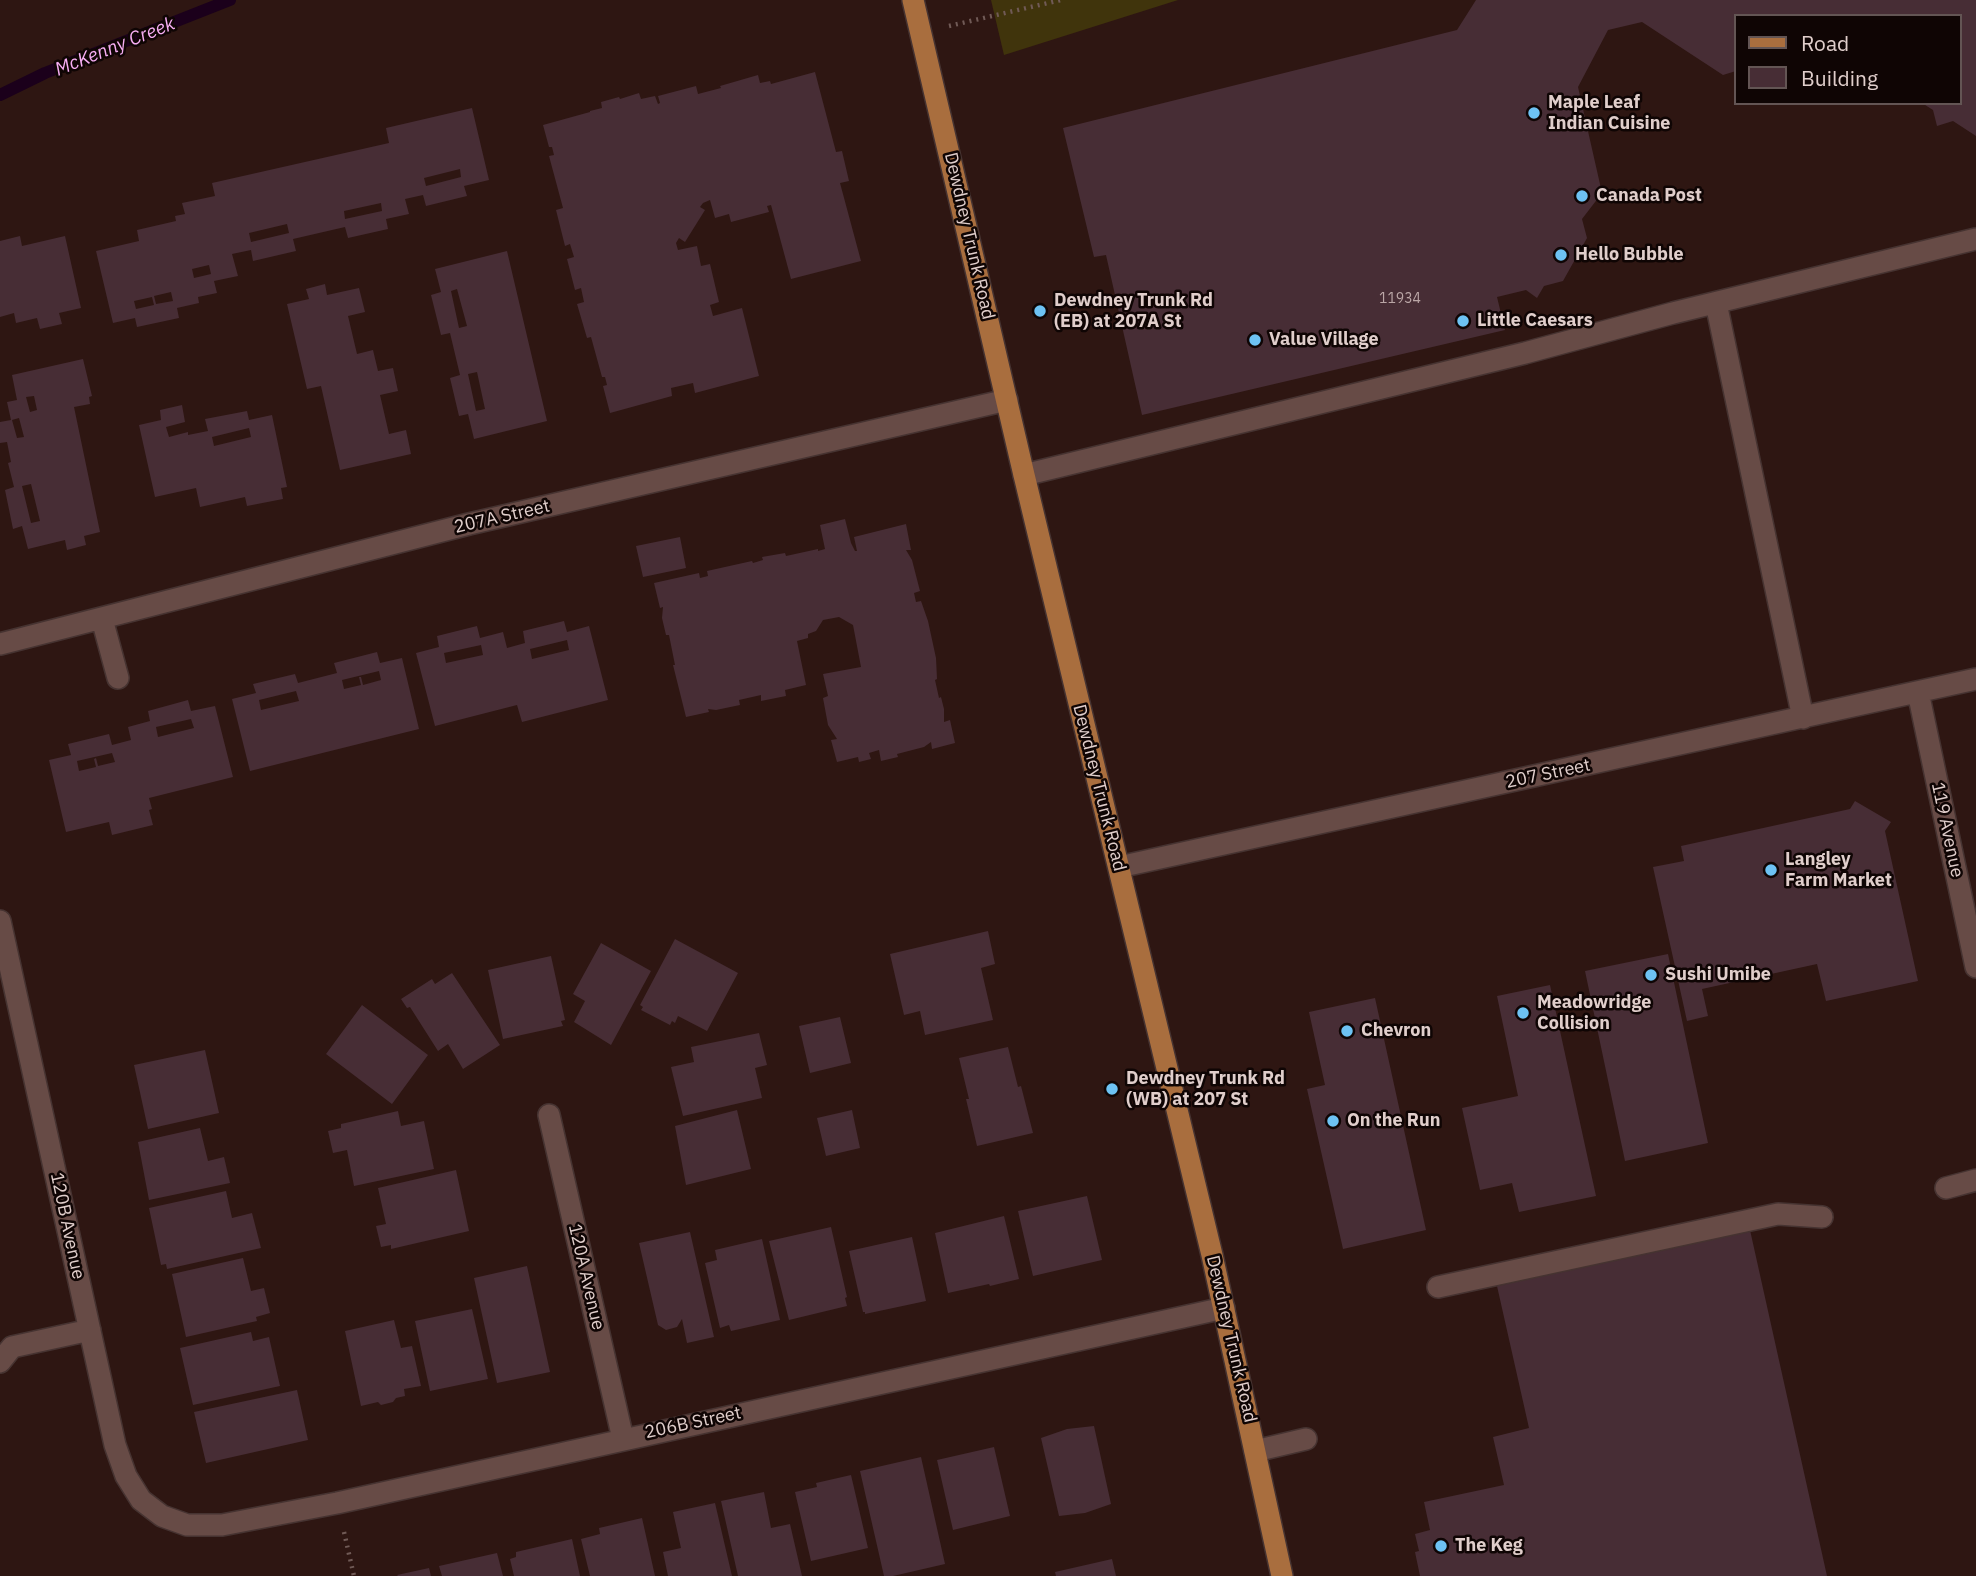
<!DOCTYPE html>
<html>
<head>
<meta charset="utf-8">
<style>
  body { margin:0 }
  #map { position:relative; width:1976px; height:1576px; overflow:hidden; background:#2e1612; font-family:"IBM Plex Sans",sans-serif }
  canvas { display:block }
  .legend { position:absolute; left:1734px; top:14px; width:228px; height:91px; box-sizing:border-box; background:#0f0504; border:2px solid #635554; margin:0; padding:9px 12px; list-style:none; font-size:21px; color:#e0cecb }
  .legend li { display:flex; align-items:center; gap:14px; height:35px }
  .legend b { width:35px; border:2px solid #635554 }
</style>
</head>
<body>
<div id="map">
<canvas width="1976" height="1576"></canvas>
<ul class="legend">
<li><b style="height:9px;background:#a96e3e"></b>Road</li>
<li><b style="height:19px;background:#472d35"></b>Building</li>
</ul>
</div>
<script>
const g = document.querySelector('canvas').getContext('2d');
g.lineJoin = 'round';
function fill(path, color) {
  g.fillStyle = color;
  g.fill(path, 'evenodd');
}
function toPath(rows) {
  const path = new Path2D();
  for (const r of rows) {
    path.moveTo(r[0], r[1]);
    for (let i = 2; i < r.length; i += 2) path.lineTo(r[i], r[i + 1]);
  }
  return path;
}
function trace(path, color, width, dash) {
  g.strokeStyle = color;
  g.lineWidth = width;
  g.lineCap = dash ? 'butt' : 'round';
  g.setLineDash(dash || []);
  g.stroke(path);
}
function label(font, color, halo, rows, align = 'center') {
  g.font = font + ' "IBM Plex Sans",sans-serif';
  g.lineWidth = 5;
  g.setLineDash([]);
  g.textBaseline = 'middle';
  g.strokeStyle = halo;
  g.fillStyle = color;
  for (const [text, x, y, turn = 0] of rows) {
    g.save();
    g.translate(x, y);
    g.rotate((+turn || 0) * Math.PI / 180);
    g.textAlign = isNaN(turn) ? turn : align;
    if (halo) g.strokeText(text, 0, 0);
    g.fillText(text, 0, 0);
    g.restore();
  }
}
fill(toPath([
  [991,0,1178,0,1004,55]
]), '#40340c');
trace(toPath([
  [0,95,45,73,230,0]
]), '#1b001b', 12);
fill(toPath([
  [1476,0,1976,0,1976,136,1953,121,1937,126,1933,110,1922,103,1960,103,1960,16,1736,16,1736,71,1723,75,1642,22,1608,30,1578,87,1602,193,1582,219,1587,238,1563,281,1544,286,1537,298,1526,290,1497,297,1505,330,1142,415,1106,255,1094,257,1063,128,1457,30],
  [815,72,836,152,842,151,849,181,840,183,861,261,791,279,771,205,767,206,769,212,731,222,729,214,715,218,710,200,703,203,700,207,705,210,685,242,679,238,676,243,678,250,697,246,701,266,710,264,719,302,710,305,713,316,742,308,759,376,695,393,693,383,671,388,672,396,610,413,603,386,607,385,605,377,602,377,591,337,587,338,577,304,584,302,581,288,575,290,567,259,574,257,570,244,565,246,556,210,563,208,549,156,554,155,552,147,549,147,543,125,590,112,590,111,602,108,601,102,619,97,620,99,639,93,641,99,655,96,658,104,660,103,658,96,696,86,698,94,721,88,720,86,758,75,760,83,770,81,771,84],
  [472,108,489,180,464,186,467,196,426,206,423,195,405,199,409,214,386,219,388,229,348,238,345,227,293,239,296,251,253,261,251,250,232,254,238,276,214,281,217,293,198,297,199,303,177,308,179,318,137,327,135,318,113,323,96,251,139,241,137,230,176,221,175,216,185,214,182,203,215,196,212,183,389,143,386,128],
  [460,169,461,177,426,186,424,178],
  [381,203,382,211,345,219,344,211],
  [287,224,289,233,251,242,249,233],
  [209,265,211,274,194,278,192,269],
  [171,292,173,301,156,304,154,296],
  [152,297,154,305,136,309,134,301],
  [20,236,22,246,65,236,81,308,59,313,62,324,40,329,37,318,16,323,14,313,0,317,0,241],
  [507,251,547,421,474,439,468,414,459,416,450,378,460,375,450,333,441,335,431,295,441,292,435,269],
  [457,289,467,326,459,328,451,291],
  [477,372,485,409,476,411,468,374],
  [325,284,327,295,359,288,365,312,348,316,357,354,373,350,378,371,393,368,398,391,380,395,389,434,406,430,411,454,340,470,321,386,307,389,287,304,309,299,306,289],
  [83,359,92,396,89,397,90,404,74,407,100,532,84,536,86,545,67,550,65,540,28,549,22,526,13,529,5,490,14,487,8,463,11,462,7,442,0,443,0,422,11,420,7,402,17,400,12,375],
  [34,396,37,410,30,412,26,397],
  [19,418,24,437,17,438,12,420],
  [31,484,40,521,31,523,22,486],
  [182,405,185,422,166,427,169,437,188,432,188,435,208,431,205,419,247,411,249,420,272,415,287,487,281,488,283,499,247,506,245,497,200,507,196,488,155,497,139,425,161,420,160,410],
  [249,428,251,437,214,446,212,437],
  [845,519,851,543,855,551,857,551,854,537,906,524,911,550,906,550,912,560,920,591,914,593,916,602,921,601,928,621,936,658,937,679,935,680,939,698,941,697,944,709,944,722,950,720,955,743,932,749,931,742,924,747,897,754,898,757,881,761,879,750,869,753,871,759,859,762,858,757,837,762,831,740,837,739,828,725,823,698,828,696,823,674,861,667,853,625,839,617,823,620,816,631,808,634,808,638,797,641,806,685,785,690,786,696,761,701,761,695,739,700,740,705,716,710,708,709,709,712,686,717,673,665,675,665,669,635,666,635,662,618,663,607,660,608,654,583,699,573,700,578,708,576,707,571,752,561,753,563,763,560,762,557,785,553,786,556,818,549,818,551,825,549,820,525],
  [680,537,686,568,643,577,636,546],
  [564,621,567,632,589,626,608,700,522,722,517,705,435,726,416,653,439,647,437,636,477,626,480,638,503,632,507,648,525,643,523,631],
  [567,640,569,650,532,659,530,649],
  [481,645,483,655,446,663,444,653],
  [377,652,380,663,402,658,419,729,250,771,232,699,256,693,253,684,295,674,298,683,337,673,334,663],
  [379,671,381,680,363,685,361,677,359,677,361,685,344,689,342,680],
  [296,691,299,701,261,710,259,700],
  [188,700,191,711,215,706,233,777,149,798,152,809,149,810,153,825,112,835,109,822,66,832,49,760,71,755,68,744,109,734,112,745,131,740,128,727,150,721,148,711],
  [191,719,194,728,158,737,156,727],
  [112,753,115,762,98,766,96,758,94,759,96,767,79,771,77,761],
  [1855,801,1891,822,1885,831,1918,981,1826,1001,1817,964,1702,989,1708,1016,1687,1021,1653,867,1684,861,1681,846,1850,809],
  [988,931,995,964,981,968,993,1020,925,1035,920,1011,904,1015,890,954],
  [675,939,738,973,707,1031,678,1016,675,1023,672,1021,670,1025,641,1010,643,1007,640,1005],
  [601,943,651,971,611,1045,574,1022,585,1001,573,994],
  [1668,954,1708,1143,1625,1161,1585,971],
  [551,956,565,1020,561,1021,563,1026,503,1039,488,970],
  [452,973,500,1045,463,1069,448,1044,438,1051,410,1007,407,1008,401,999,432,979,435,984],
  [1550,985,1596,1196,1519,1212,1512,1183,1480,1190,1462,1108,1518,1096,1497,996],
  [1375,998,1426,1230,1343,1249,1307,1089,1325,1085,1309,1012],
  [362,1005,428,1055,392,1104,326,1054],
  [840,1017,851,1063,810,1073,799,1026],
  [759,1033,767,1065,755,1068,762,1098,683,1116,671,1067,694,1062,691,1047],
  [1008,1047,1018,1087,1021,1086,1033,1133,977,1146,966,1099,969,1099,959,1058],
  [205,1050,219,1113,148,1129,134,1065],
  [737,1110,751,1169,686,1185,675,1126],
  [852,1110,860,1148,826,1156,817,1118],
  [398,1111,401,1126,424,1121,434,1169,354,1186,347,1150,333,1153,328,1131,341,1128,341,1124],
  [200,1128,208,1161,224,1157,230,1183,149,1200,138,1142],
  [456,1170,469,1231,391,1249,391,1245,381,1247,376,1226,386,1224,378,1188],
  [226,1191,232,1218,252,1213,261,1248,167,1269,166,1264,161,1265,149,1208],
  [1087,1196,1102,1260,1033,1276,1018,1211],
  [1004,1216,1019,1279,990,1286,989,1284,948,1293,935,1233],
  [831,1227,847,1297,845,1298,847,1306,789,1320,769,1241],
  [1750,1230,1827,1576,1420,1576,1415,1552,1419,1551,1415,1534,1430,1530,1424,1502,1504,1485,1493,1437,1529,1428,1497,1286],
  [690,1232,714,1337,687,1343,682,1319,677,1327,666,1330,658,1325,639,1243],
  [912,1237,926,1301,865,1314,865,1312,863,1312,849,1251],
  [762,1239,780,1320,731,1331,729,1325,720,1328,705,1263,717,1260,715,1250],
  [243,1258,251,1291,264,1288,270,1313,256,1317,257,1321,186,1337,172,1274],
  [527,1266,550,1372,497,1383,474,1278],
  [472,1309,488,1379,430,1391,415,1321],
  [394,1320,401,1348,412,1346,421,1386,404,1389,405,1396,396,1398,393,1402,381,1405,378,1402,361,1406,345,1331],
  [251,1332,253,1341,269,1337,280,1386,193,1405,180,1348],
  [297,1390,308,1440,206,1463,194,1412],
  [1094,1426,1111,1504,1085,1513,1059,1516,1041,1438,1067,1429],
  [994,1447,1010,1516,953,1530,937,1460],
  [921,1457,945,1564,893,1576,884,1576,860,1471],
  [851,1475,868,1548,811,1561,795,1492,817,1487,816,1483],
  [764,1492,771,1528,790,1524,802,1576,738,1576,721,1501],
  [715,1503,732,1576,668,1576,663,1552,681,1548,673,1512],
  [642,1518,655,1576,590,1576,581,1539,600,1534,599,1528],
  [572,1539,580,1576,514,1576,510,1559,516,1557,516,1552],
  [497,1553,503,1576,442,1576,439,1566],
  [1112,1559,1116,1576,1056,1576,1055,1572],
  [429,1568,431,1576,398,1576,397,1575]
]), '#472d35');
const minor = toPath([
  [1716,303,1803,718],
  [1024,475,1525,353,1673,313,1976,239],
  [102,619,118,678],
  [0,644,469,524,1007,400],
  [1918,692,1976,967],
  [1119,867,1976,679],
  [0,921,115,1445,126,1476,141,1500,162,1516,187,1525,222,1525,337,1503,1224,1308],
  [549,1115,623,1439],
  [1946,1188,1976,1180],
  [1438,1287,1778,1214,1822,1217],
  [0,1362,12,1347,90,1330],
  [1255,1451,1306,1439]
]);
const major = toPath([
  [913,0,1024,475,1212,1255,1282,1576]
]);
trace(minor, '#463331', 24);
trace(major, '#463331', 24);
trace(toPath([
  [949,26,1061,0],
  [344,1532,354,1576]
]), '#705a56', 4.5, [2, 5]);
trace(minor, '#674b46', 21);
trace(major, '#a96e3e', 21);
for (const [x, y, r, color] of [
  [1534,113,7,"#6dc2f3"],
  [1582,196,7,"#6dc2f3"],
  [1561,255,7,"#6dc2f3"],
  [1040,311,7,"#6dc2f3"],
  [1463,321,7,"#6dc2f3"],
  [1255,340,7,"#6dc2f3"],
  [1771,870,7,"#6dc2f3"],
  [1651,975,7,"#6dc2f3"],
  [1523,1013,7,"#6dc2f3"],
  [1347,1031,7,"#6dc2f3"],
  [1112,1089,7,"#6dc2f3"],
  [1333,1121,7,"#6dc2f3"],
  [1441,1546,7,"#6dc2f3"]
]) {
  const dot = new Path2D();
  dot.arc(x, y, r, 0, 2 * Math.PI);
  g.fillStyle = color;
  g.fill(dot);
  trace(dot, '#0f0504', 2.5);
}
label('14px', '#baa6a6', null, [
  ["11934",1400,299]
]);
label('bold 18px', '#e0cecb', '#0f0504', [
  ["Maple Leaf",1548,103],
  ["Indian Cuisine",1548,124],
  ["Canada Post",1596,196],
  ["Hello Bubble",1575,255],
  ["Dewdney Trunk Rd",1054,301],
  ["(EB) at 207A St",1054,322],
  ["Little Caesars",1477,321],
  ["Value Village",1269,340],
  ["Langley",1785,860],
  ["Farm Market",1785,881],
  ["Sushi Umibe",1665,975],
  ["Meadowridge",1537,1003],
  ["Collision",1537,1024],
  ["Chevron",1361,1031],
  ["Dewdney Trunk Rd",1126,1079],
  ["(WB) at 207 St",1126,1100],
  ["On the Run",1347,1121],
  ["The Keg",1455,1546]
], 'left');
label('18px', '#e0cecb', '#0f0504', [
  ["Dewdney Trunk Road",969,236,77],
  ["207A Street",502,517,-13],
  ["207 Street",1548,774,-12],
  ["Dewdney Trunk Road",1099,788,76],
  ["119 Avenue",1947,830,78],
  ["120B Avenue",67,1226,78],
  ["120A Avenue",586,1277,77],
  ["Dewdney Trunk Road",1231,1339,77],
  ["206B Street",693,1423,-12]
]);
label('italic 19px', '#f6adf3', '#0f0504', [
  ["McKenny Creek",115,47,-22]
]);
</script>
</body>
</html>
